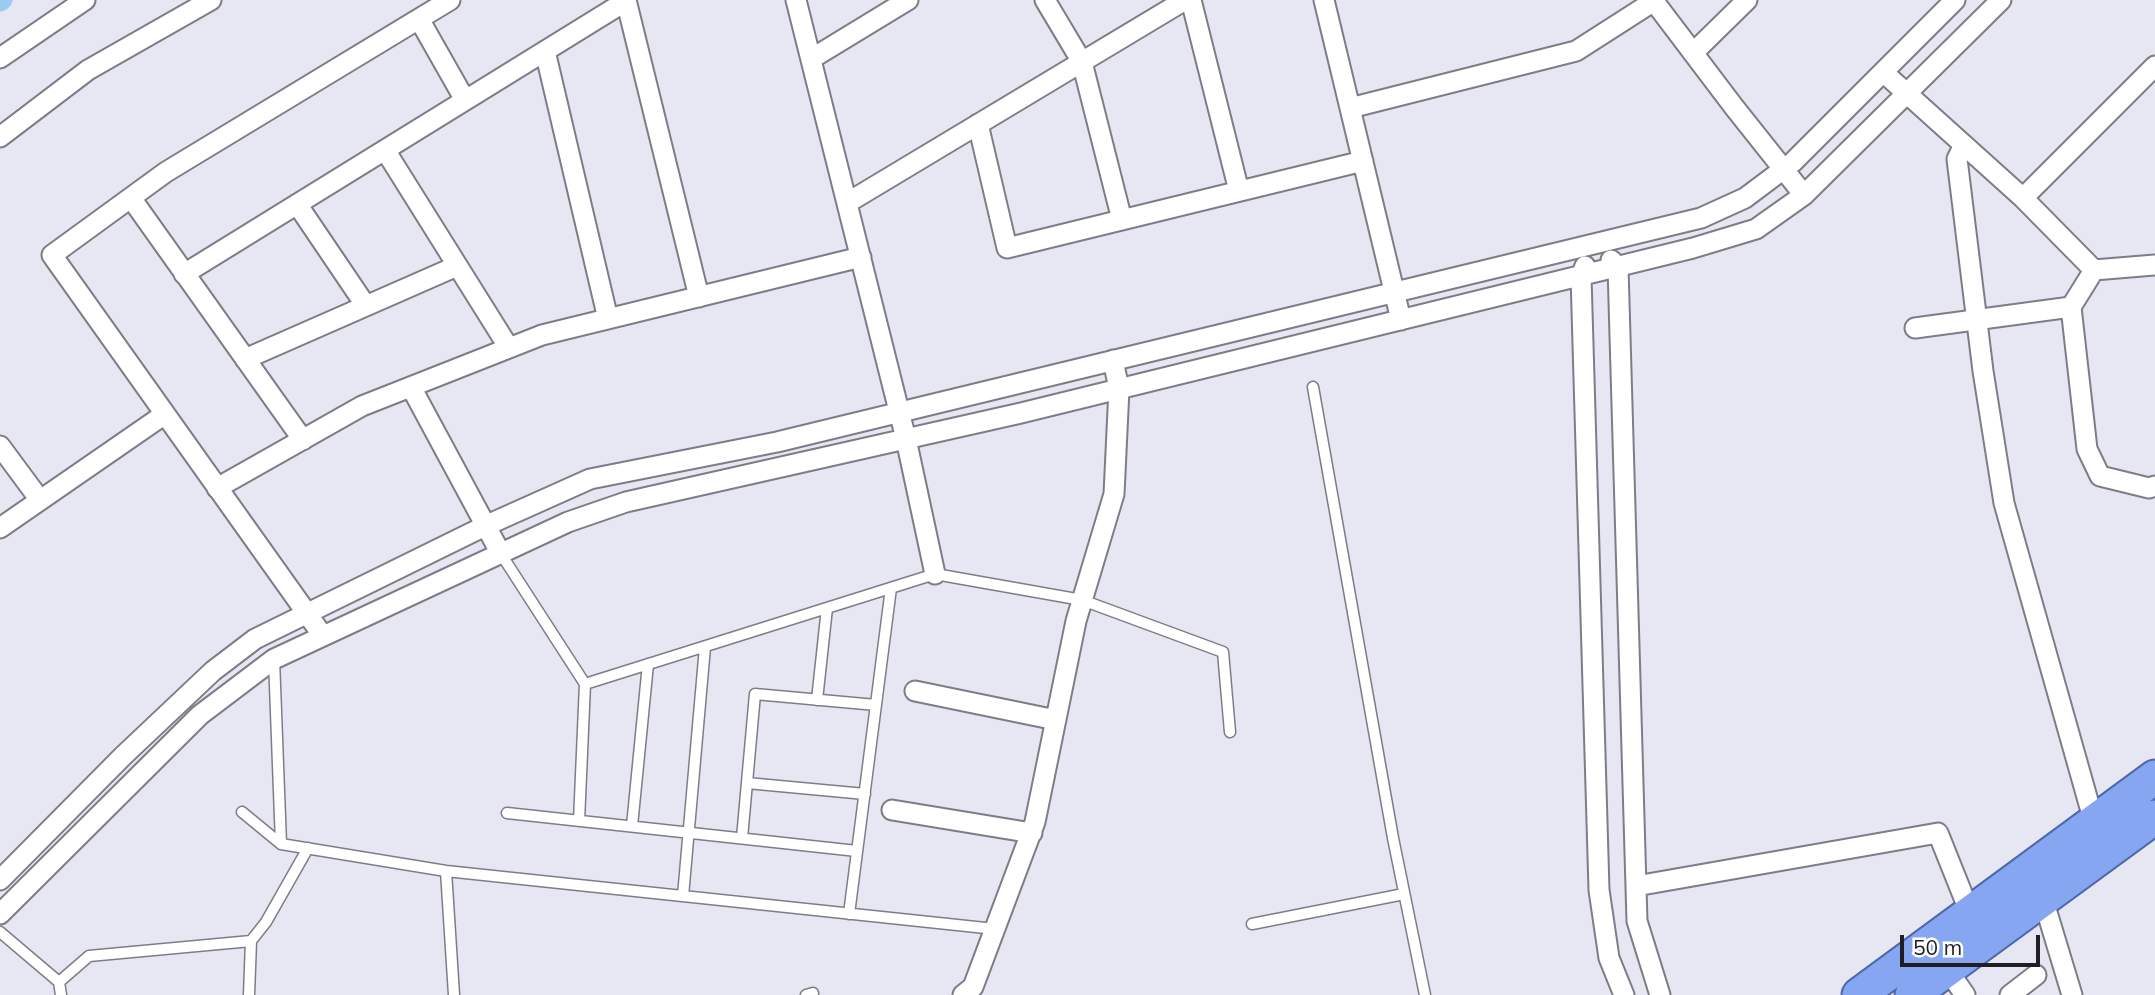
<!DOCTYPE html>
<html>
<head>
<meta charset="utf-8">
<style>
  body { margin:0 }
  #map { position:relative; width:2155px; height:995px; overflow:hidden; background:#e7e7f3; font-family:Mulish,sans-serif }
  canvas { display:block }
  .scale { position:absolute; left:1900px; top:935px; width:140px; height:32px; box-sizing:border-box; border:4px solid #1f1f23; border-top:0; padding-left:9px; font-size:21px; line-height:24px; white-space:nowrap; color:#1f1f23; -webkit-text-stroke:5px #fff; paint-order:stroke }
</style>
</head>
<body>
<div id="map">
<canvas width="2155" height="995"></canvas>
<div class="scale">50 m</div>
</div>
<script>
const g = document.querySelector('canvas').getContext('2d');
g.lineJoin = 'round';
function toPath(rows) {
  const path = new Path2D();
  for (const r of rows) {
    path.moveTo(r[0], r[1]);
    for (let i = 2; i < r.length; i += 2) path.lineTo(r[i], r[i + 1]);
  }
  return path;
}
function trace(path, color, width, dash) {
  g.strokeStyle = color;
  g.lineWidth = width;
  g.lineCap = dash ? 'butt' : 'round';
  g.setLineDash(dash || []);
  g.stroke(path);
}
trace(toPath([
  [0,2,3,0]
]), '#9ccbf1', 19);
const service = toPath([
  [1313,387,1393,838,1425,995],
  [501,554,585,684,579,821],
  [274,659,281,844],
  [585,684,935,574,1082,600,1223,652,1230,732],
  [817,700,827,608],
  [747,783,865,794],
  [242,812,281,844,446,871,995,929],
  [507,813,857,851],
  [632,826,648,664],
  [742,838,755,694,876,705],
  [446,871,454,995],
  [683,896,705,647],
  [849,914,891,588],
  [1252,924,1404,894],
  [0,932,59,982,61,995],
  [59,982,89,956,251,941],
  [249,995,251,941,266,922,308,848],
  [806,995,813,993]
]);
const minor = toPath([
  [626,0,699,297],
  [796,0,906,439,935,574],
  [1045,0,1082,62,1122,220],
  [1191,0,1239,191],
  [1324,0,1401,320],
  [1653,0,1734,107,1804,195],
  [419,19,465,100],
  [545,51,608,319],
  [1693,53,1747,0],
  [0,58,85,0],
  [811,59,908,0],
  [1883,72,2023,198,2094,270,2155,265],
  [1350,108,1576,51,1654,1],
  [978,124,1007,248,1363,161],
  [0,137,88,70,211,0],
  [1964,145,1957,159,1983,371,2004,503,2094,822],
  [385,150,509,348],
  [131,198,303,440],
  [2023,198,2155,66],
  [847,203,1185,0],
  [297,204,366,306],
  [1611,260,1618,267,1637,921,1660,995],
  [1585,266,1581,276,1599,890,1609,958,1624,995],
  [184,274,626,1],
  [2071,307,2087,449,2100,476,2149,488,2155,486],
  [1915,328,2071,307,2094,270],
  [245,359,457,266],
  [411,387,501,554],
  [0,446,40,500],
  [217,488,362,406,542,335,861,257],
  [0,528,165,414],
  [323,636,52,255,166,172,450,0],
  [915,691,1056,720],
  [892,810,1032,833],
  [0,880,123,756,213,671,255,639,485,526,590,479,777,442,1701,218,1745,198,1793,162,1955,0],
  [1636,886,1938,833,1970,913],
  [2043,899,2072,995],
  [0,914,200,715,274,659,568,522,626,502,1021,413,1693,248,1756,229,1804,195,2001,0],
  [1947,969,1965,995],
  [963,995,973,987,1035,822,1076,621,1114,494,1119,389,1113,360],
  [2010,995,2036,975]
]);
const trunk = toPath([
  [1859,995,2155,777],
  [1912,995,2155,817]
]);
trace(service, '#7d7d87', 13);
trace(minor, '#7d7d87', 23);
trace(trunk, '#4e68a8', 37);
trace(service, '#fff', 10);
trace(minor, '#fff', 19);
trace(trunk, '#86a6f2', 33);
</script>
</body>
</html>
